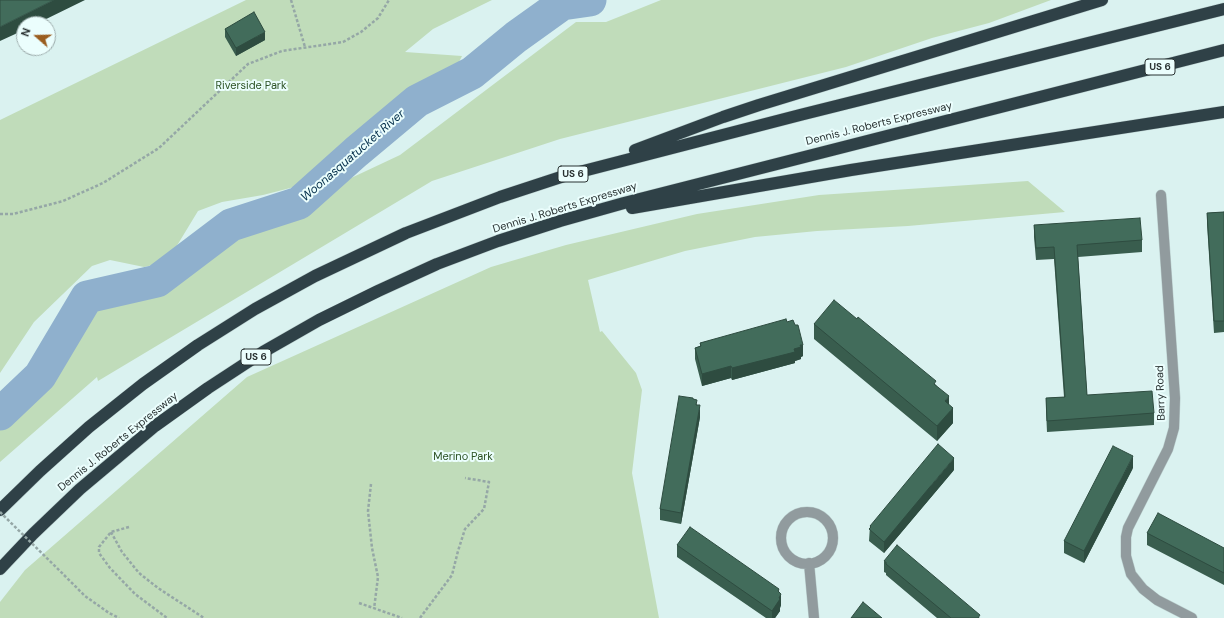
<!DOCTYPE html>
<html>
<head>
<meta charset="utf-8">
<style>
  body { margin:0 }
  #map { position:relative; width:1224px; height:618px; overflow:hidden; background:#daf2f0; font-family:"DM Sans",sans-serif }
  canvas { display:block }
  .north { position:absolute; left:16px; top:16px; width:40px; height:40px; box-sizing:border-box; background:#ebfefd; border:1px solid #9dacac; border-radius:50%; rotate:290deg; font-size:11px; font-weight:700; line-height:16px; text-align:center; color:#293232 }
  .north::after { content:''; display:block; margin:auto; width:14px; height:18px; background:#9a5e20; clip-path:polygon(50% 0,100% 100%,50% 72%,0 100%) }
</style>
</head>
<body>
<div id="map">
<canvas width="1224" height="618"></canvas>
<div class="north">N</div>
</div>
<script>
const g = document.querySelector('canvas').getContext('2d');
g.lineJoin = 'round';
function fill(path, color) {
  g.fillStyle = color;
  g.fill(path, 'evenodd');
}
function toPath(rows) {
  const path = new Path2D();
  for (const r of rows) {
    if (r.length === 3) {
      path.moveTo(r[0] + r[2], r[1]);
      path.arc(r[0], r[1], r[2], 0, 2 * Math.PI);
      continue;
    }
    path.moveTo(r[0], r[1]);
    for (let i = 2; i < r.length; i += 2) path.lineTo(r[i], r[i + 1]);
  }
  return path;
}
function trace(path, color, width, dash) {
  g.strokeStyle = color;
  g.lineWidth = width;
  g.lineCap = dash ? 'butt' : 'round';
  g.setLineDash(dash || []);
  g.stroke(path);
}
function label(font, color, halo, rows, align = 'center') {
  g.font = font + ' "DM Sans",sans-serif';
  g.lineWidth = 4;
  g.setLineDash([]);
  g.textBaseline = 'middle';
  g.strokeStyle = halo;
  g.fillStyle = color;
  for (const [text, x, y, turn = 0] of rows) {
    g.save();
    g.translate(x, y);
    g.rotate((+turn || 0) * Math.PI / 180);
    g.textAlign = isNaN(turn) ? turn : align;
    if (halo) g.strokeText(text, 0, 0);
    g.fillText(text, 0, 0);
    g.restore();
  }
}
fill(toPath([
  [246,0,492,0,433,29,405,52,462,56,448,84,420,108,349,149,302,185,263,195,222,202,198,211,167,262,144,267,110,260,92,266,34,322,0,373,0,120],
  [661,0,1051,0,989,23,932,38,846,67,560,139,432,181,98,381,97,377,0,462,0,413,66,331,118,296,155,279,215,242,400,155,576,22,606,22],
  [1028,181,1065,212,908,226,817,231,755,237,685,251,588,280,600,332,602,331,636,373,642,390,632,473,659,618,0,618,0,602,25,570,247,377,491,267,566,245,697,214,819,195]
]), '#c0dcba');
trace(toPath([
  [0,414,40,376,87,297,157,281,231,225,299,203,356,152,417,101,472,73,516,37,562,4,590,0]
]), '#8fb0cd', 33);
const minor = toPath([
  [1161,195,1175,398,1174,428,1168,449,1128,528,1126,537,1126,556,1131,574,1143,589,1157,600,1192,618],
  [807,538,26],
  [809,563,814,618]
]);
const highway = toPath([
  [635,150,723,117,759,105,1102,0],
  [632,208,851,170,1224,112],
  [0,510,40,471,89,427,143,384,198,345,255,309,315,276,406,233,500,197,564,176,800,115,1224,9],
  [0,569,33,534,80,489,155,426,208,388,263,352,319,320,378,291,437,264,498,241,560,221,624,203,1224,50]
]);
trace(minor, '#bacfce', 11);
trace(highway, '#bacfce', 13);
trace(toPath([
  [291,0,305,47],
  [0,214,13,214,63,201,103,183,159,148,248,64,282,51,343,42,361,32,378,18,389,0],
  [371,484,368,511,372,548,378,577,374,609],
  [129,527,111,532,99,547,99,553,110,568,135,594,167,618],
  [111,532,122,552,139,573,158,588,204,618],
  [64,575,85,596,109,613,119,618],
  [359,603,402,618],
  [420,618,452,575,458,551,465,529,484,509,489,482,465,478]
]), '#95a7a6', 2.5, [3, 2]);
trace(minor, '#919b9e', 10);
trace(highway, '#2f4147', 12);
trace(toPath([
  [0,512,64,575]
]), '#95a7a6', 2.5, [3, 2]);
fill(toPath([
  [225,29,265,40,236,56,225,37],
  [1224,212,1224,332,1214,333,1207,224,1207,213],
  [1034,225,1142,240,1142,252,1078,257,1087,395,1154,413,1154,425,1047,432,1046,410,1046,398,1064,397,1054,259,1036,260,1034,237],
  [857,319,936,385,949,405,953,423,937,441,814,339,814,324],
  [787,322,803,356,801,357,801,359,795,361,795,363,732,380,731,378,702,386,695,359,695,348,700,346,700,343],
  [693,399,697,405,700,417,681,524,660,520,660,509],
  [1133,468,1084,563,1064,553,1064,541],
  [954,470,884,553,869,541,870,526],
  [1147,533,1224,548,1224,585,1147,545],
  [677,545,779,592,781,605,780,608,780,611,775,618,766,618,677,557],
  [884,561,980,618,937,618,886,575,886,573,884,572]
]), '#395d4e');
fill(toPath([
  [54,0,85,0,36,24,24,24,24,30,0,41,0,27],
  [265,32,265,40,236,56,236,48],
  [800,345,803,345,803,356,801,357,801,359,795,361,795,363,732,380,732,368,794,349],
  [731,366,731,378,702,386,702,374],
  [949,396,949,411,945,401],
  [700,405,700,417,681,524,681,513],
  [953,408,953,423,937,441,937,426],
  [1133,456,1133,468,1084,563,1084,551],
  [954,458,954,470,884,553,884,542],
  [779,589,779,597,781,594,781,605,780,608,780,611,775,618,772,618,772,611,778,591]
]), '#2e4c40');
const building = toPath([
  [0,0,54,0,0,27,0,0],
  [254,12,265,32,236,48,225,29,254,12],
  [1224,212,1224,321,1214,321,1207,213,1224,212],
  [1140,218,1142,240,1077,245,1087,395,1152,391,1154,413,1047,421,1046,398,1065,397,1054,247,1036,248,1034,225,1140,218],
  [834,300,857,319,858,317,936,381,934,384,949,396,945,401,953,408,937,426,814,324,834,300],
  [786,319,787,322,793,320,795,325,798,325,803,345,800,345,801,347,794,349,795,352,732,368,731,366,702,374,695,348,701,346,700,343,786,319],
  [679,396,693,398,693,399,697,400,696,405,700,405,681,513,660,509,679,396],
  [938,444,954,458,884,542,869,529,871,527,870,526,938,444],
  [1113,446,1133,456,1084,551,1064,541,1113,446],
  [1158,513,1224,548,1224,573,1147,533,1158,513],
  [690,527,779,589,778,591,781,594,779,598,780,599,772,611,677,545,690,527],
  [897,545,980,615,978,618,951,618,886,564,886,562,884,561,897,545],
  [863,602,882,618,851,618,863,602]
]);
fill(building, '#426c5b');
trace(building, '#2e4c40', 1);
for (const [x, y, w] of [
  [1160,67,30],
  [573,174,30],
  [256,357,30]
]) {
  const box = new Path2D();
  box.roundRect(x - w / 2, y - 8, w, 16, 3);
  g.fillStyle = '#ebfefd';
  g.fill(box);
  trace(box, '#293232', 1);
}
label('bold 10px', '#293232', null, [
  ["US 6",1160,67],
  ["US 6",573,174],
  ["US 6",256,357]
]);
label('11px', '#2c5224', '#ebfefd', [
  ["Riverside Park",251,86],
  ["Merino Park",463,457]
]);
label('11px', '#293232', '#ebfefd', [
  ["Dennis J. Roberts Expressway",879,124,-14],
  ["Dennis J. Roberts Expressway",565,208,-17],
  ["Barry Road",1161,393,-92],
  ["Dennis J. Roberts Expressway",118,442,-39]
]);
label('italic 12px', '#022d49', '#ebfefd', [
  ["Woonasquatucket River",353,156,-41]
]);
</script>
</body>
</html>
